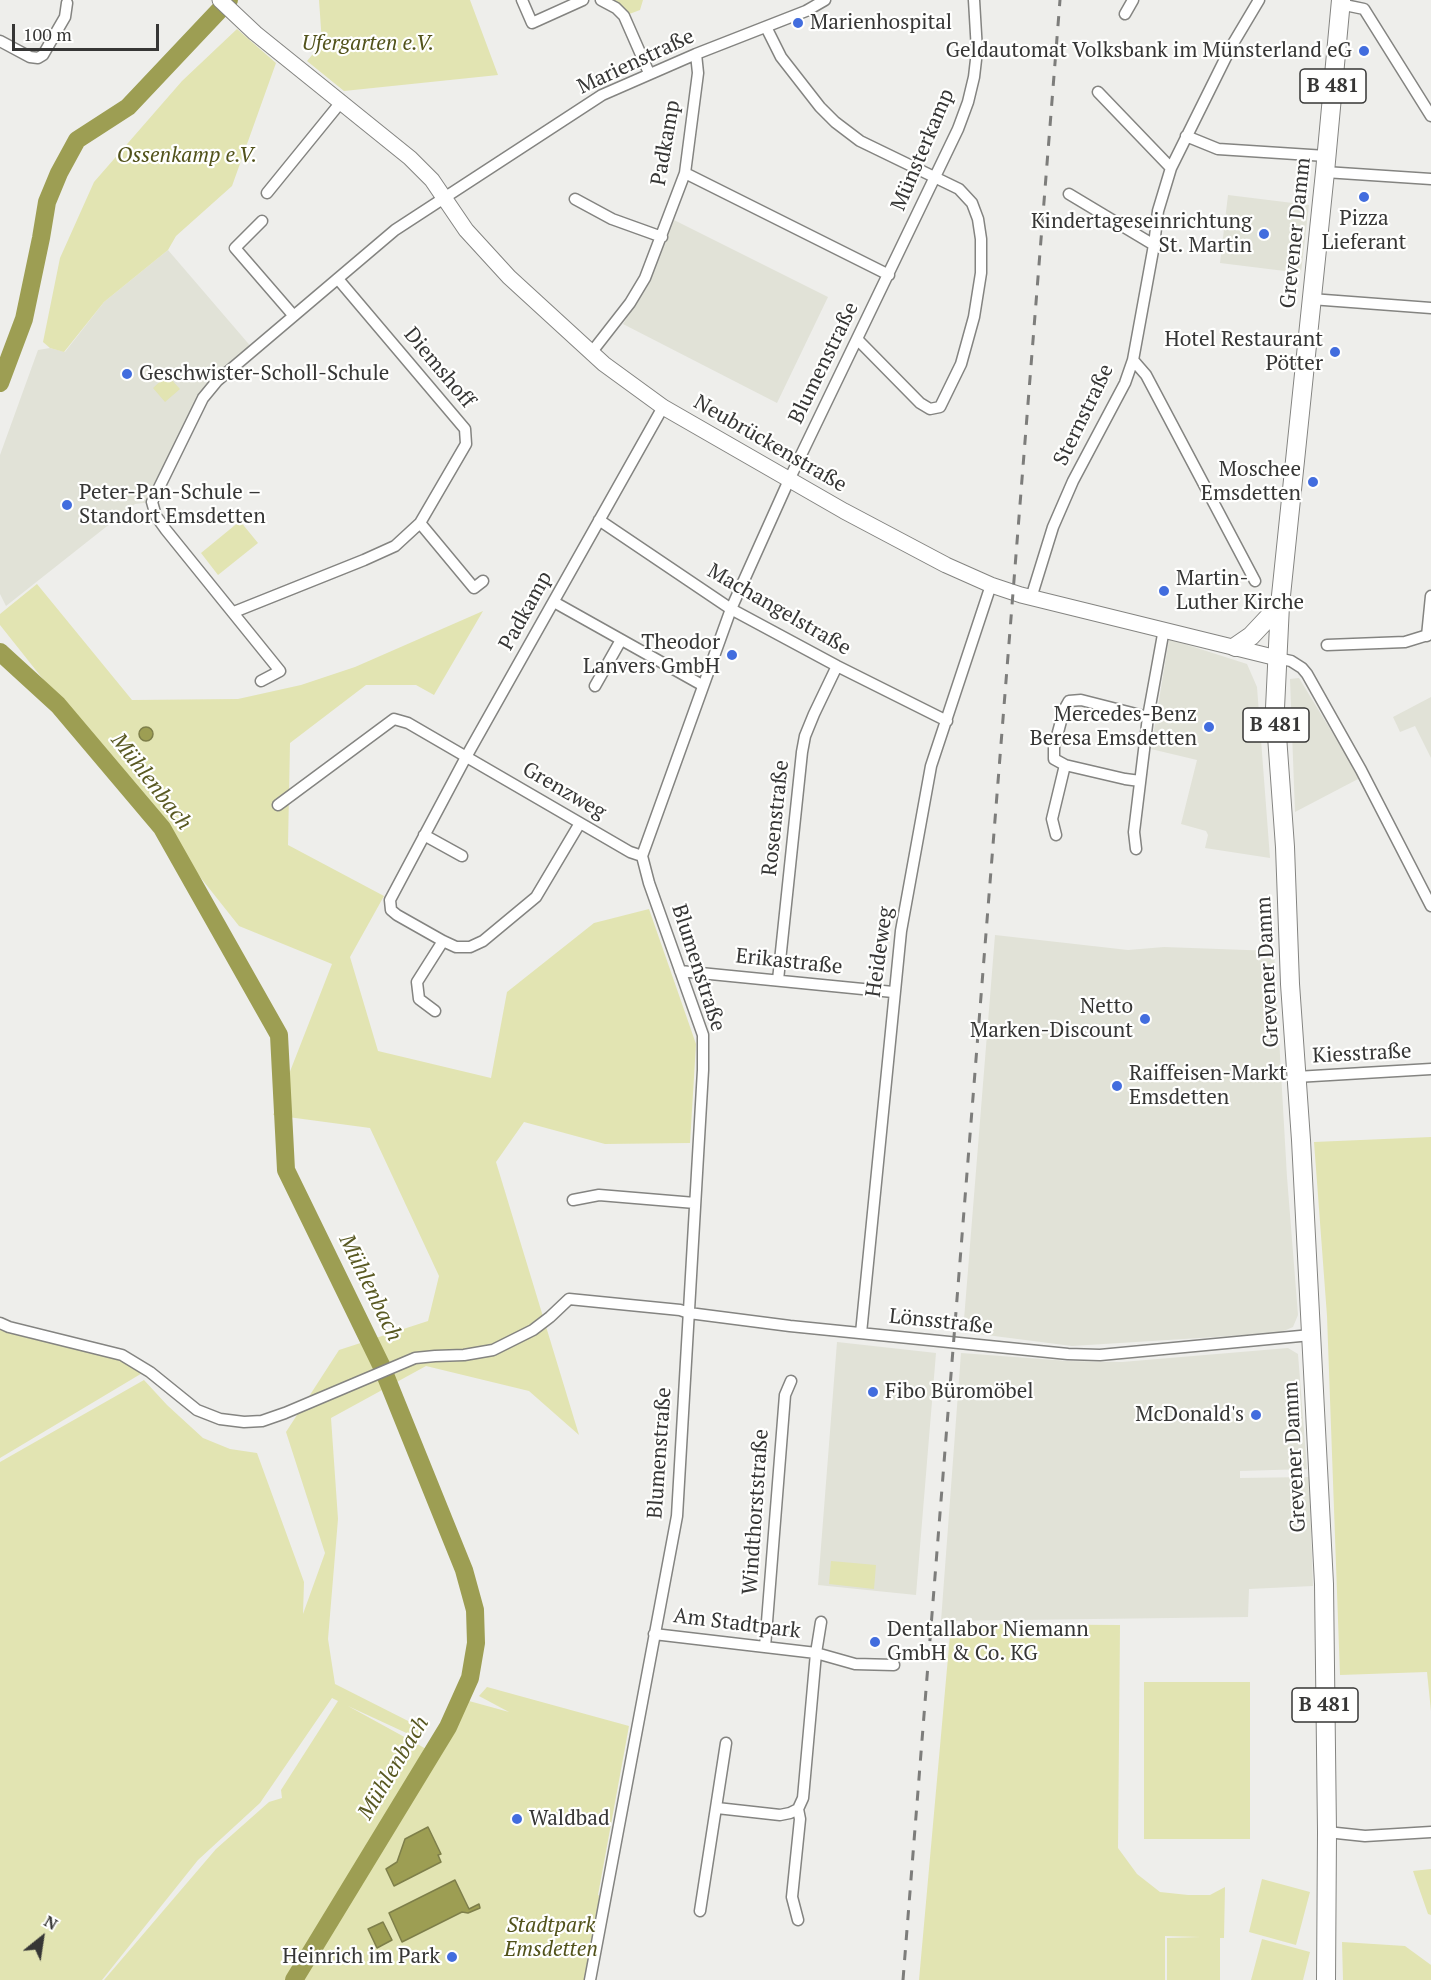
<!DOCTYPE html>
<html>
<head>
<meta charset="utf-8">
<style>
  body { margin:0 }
  #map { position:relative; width:1431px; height:1980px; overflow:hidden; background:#eeeeeb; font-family:"PT Serif",serif }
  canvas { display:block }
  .north { position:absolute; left:12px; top:1908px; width:60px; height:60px; -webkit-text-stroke:4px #fffffe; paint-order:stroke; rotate:30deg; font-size:16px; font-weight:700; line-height:24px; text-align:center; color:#363635 }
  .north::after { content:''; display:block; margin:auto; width:21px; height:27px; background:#363635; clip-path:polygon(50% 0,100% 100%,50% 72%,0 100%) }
  .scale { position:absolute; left:12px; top:24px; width:147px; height:27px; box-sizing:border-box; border:3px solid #363635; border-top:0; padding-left:8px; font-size:18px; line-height:21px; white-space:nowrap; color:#363635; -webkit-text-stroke:4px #fffffe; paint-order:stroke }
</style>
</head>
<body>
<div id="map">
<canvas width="1431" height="1980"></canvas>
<div class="north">N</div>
<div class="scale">100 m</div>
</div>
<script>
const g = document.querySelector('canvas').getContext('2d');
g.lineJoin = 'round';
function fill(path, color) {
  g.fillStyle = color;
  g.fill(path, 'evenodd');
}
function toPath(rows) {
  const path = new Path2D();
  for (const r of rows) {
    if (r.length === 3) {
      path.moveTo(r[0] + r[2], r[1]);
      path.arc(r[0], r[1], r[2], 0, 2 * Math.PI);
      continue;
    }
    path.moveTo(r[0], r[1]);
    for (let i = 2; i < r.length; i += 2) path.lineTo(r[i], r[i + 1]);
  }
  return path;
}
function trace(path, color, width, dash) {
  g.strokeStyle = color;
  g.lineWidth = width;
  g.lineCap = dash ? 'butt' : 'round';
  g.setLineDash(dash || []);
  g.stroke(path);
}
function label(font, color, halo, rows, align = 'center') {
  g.font = font + ' "PT Serif",serif';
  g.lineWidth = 4.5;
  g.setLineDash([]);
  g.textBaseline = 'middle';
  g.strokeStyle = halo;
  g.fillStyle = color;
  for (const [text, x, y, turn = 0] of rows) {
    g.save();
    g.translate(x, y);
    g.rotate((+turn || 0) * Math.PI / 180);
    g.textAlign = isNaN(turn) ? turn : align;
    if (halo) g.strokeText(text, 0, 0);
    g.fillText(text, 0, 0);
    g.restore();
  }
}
fill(toPath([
  [1228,195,1309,205,1301,273,1220,263],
  [674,220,828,297,777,403,623,324,650,280],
  [168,250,253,349,217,381,152,502,135,504,6,606,0,594,0,455,38,350,50,348,65,352,104,302],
  [1169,639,1247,664,1257,687,1270,858,1205,848,1208,835,1206,831,1181,824,1197,760,1151,749],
  [1299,678,1360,778,1295,812,1290,679],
  [1431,697,1431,758,1415,726,1400,732,1393,717],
  [995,935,1128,950,1164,947,1274,951,1287,1177,1298,1315,1293,1327,1279,1333,1072,1346,963,1332],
  [837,1342,936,1353,916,1595,818,1585],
  [1288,1348,1298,1354,1307,1469,1240,1471,1240,1478,1309,1477,1313,1586,1249,1589,1248,1617,941,1621,961,1353,1068,1361,1122,1362]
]), '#e1e2d7');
fill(toPath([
  [319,0,470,0,498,75,344,91,307,61,322,43],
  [601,0,643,0,640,10,624,16],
  [237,29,276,63,232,186,176,236,168,250,104,302,64,352,50,348,43,342,60,258,94,182,182,81],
  [167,375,180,389,165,402,153,388],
  [240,521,258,543,218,575,201,553],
  [37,584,132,700,238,699,301,685,355,667,483,611,434,695,416,685,366,685,290,743,288,845,384,896,350,957,378,1051,491,1078,507,992,594,923,649,909,696,1044,690,1143,605,1144,524,1122,496,1162,579,1435,529,1391,426,1366,331,1418,338,1519,328,1639,335,1684,424,1729,415,1737,348,1706,439,1756,469,1701,509,1712,479,1696,487,1687,629,1726,598,1895,602,1897,586,1980,104,1980,216,1849,269,1802,282,1798,281,1790,338,1701,332,1698,260,1803,198,1860,102,1980,0,1980,0,1462,144,1380,167,1405,203,1438,230,1449,257,1453,304,1582,303,1614,325,1553,286,1432,339,1350,428,1321,439,1276,370,1128,273,1115,332,964,239,926,0,625,0,614],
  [1431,1137,1431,1711,1427,1672,1340,1675,1327,1316,1314,1142],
  [0,1325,120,1357,144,1372,0,1458],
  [831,1561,876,1565,874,1589,829,1584],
  [951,1624,1120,1625,1118,1848,1137,1874,1160,1892,1188,1895,1210,1895,1225,1887,1224,1938,1220,1938,1220,1980,1167,1980,1167,1938,1200,1937,1165,1936,1165,1980,919,1980],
  [1144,1682,1250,1682,1250,1839,1144,1839],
  [1431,1869,1431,1915,1428,1914,1413,1871],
  [1262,1879,1310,1892,1296,1945,1249,1932],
  [1262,1939,1310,1952,1303,1980,1251,1980],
  [1342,1942,1405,1946,1431,1965,1431,1980,1343,1980]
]), '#e2e4b2');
const water = toPath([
  [146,734,7],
  [428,1827,441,1854,438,1855,441,1862,394,1886,386,1869,397,1862,405,1839,428,1827],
  [455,1880,469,1909,479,1904,480,1908,468,1913,462,1912,402,1942,389,1913,455,1880],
  [383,1922,392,1940,377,1948,368,1929,383,1922]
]);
fill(water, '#9d9e53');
trace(water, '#7e7f4a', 1.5);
trace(toPath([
  [0,383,24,319,41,238,47,202,59,173,77,140,128,107,229,0],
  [0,652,58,705,162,828,279,1035,286,1170,382,1367,464,1570,475,1610,476,1643,470,1678,448,1727,294,1980]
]), '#9d9e53', 18);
const street = toPath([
  [522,0,532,23,583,0],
  [601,0,616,8,624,16,649,73],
  [1340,4,1364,9,1431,116],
  [1125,14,1133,0],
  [766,27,781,57,820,107,835,122,860,141,959,189,972,203,978,219,981,239,981,273,974,317,961,364,940,407,930,409,920,403,857,339],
  [0,41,30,57,38,58,43,55,65,17,67,3],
  [1098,92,1171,168],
  [1186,136,1218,149,1326,156],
  [1325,172,1431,179],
  [685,173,889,275],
  [267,193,341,102],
  [1069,194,1154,245],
  [575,199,612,219,662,237],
  [262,221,235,248,293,315],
  [1311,299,1431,308],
  [591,353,630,303,645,278,685,173,698,73,696,54],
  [1133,360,1146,375,1255,581],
  [599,520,731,609,837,666,947,721],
  [420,523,474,588,483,581],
  [1031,598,1053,527,1073,481,1125,383,1133,360,1154,245,1158,211,1171,168,1231,47,1259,0],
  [554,602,702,685],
  [234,612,364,560,395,546,420,523,466,444,465,429,338,279],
  [1427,636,1431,596],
  [1327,645,1405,642,1431,634],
  [1277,658,1291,661,1302,668,1307,674,1361,770,1431,906],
  [261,681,280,671,166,530,156,516,152,502,203,398,217,381,395,230,602,95,696,54,806,11,825,0],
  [595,686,621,640],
  [1065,765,1125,779,1140,781],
  [278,805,394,719,408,723,630,852,642,856],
  [580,823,536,897,483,941,470,947,456,947,443,941,397,915,391,910,390,900,466,757,663,407],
  [424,835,462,856],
  [1056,835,1052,819,1065,765,1054,759,1054,747,1064,710,1069,701,1081,700,1148,717],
  [1136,849,1134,832,1148,717,1164,629],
  [680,971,893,992],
  [778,980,802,752,805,736,814,714,837,666],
  [435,1011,419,999,417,982,443,941],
  [1296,1077,1431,1069],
  [573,1200,599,1195,695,1203],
  [0,1323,9,1327,122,1355,150,1372,197,1410,220,1419,244,1422,262,1421,285,1413,415,1358,435,1356,464,1355,493,1350,533,1330,550,1317,569,1299,680,1310,689,1313,790,1326,1068,1354,1100,1355,1311,1335],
  [861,1333,901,931,931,766,991,585],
  [654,1634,816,1653,855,1664,894,1665],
  [765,1647,785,1395,791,1381],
  [717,1808,780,1815,790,1813,798,1809,803,1798,816,1653,821,1622],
  [798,1809,800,1819,792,1897,798,1920],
  [1327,1832,1365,1836,1431,1832],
  [700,1911,726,1743],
  [590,1980,677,1516,703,1070,703,1035,649,883,642,856,731,609,789,480,958,129,968,102,974,77,977,51,974,0]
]);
const secondary = toPath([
  [220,0,255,33,410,158,432,180,466,230,509,277,604,364,663,407,844,511,946,565,991,585,1021,595,1277,658]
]);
const primary = toPath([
  [1235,647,1251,636,1280,605],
  [1326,1980,1327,1832,1324,1584,1301,1140,1290,984,1285,847,1275,708,1280,605,1325,172,1341,0]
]);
trace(street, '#848481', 13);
trace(secondary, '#848481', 17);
trace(primary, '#848481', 20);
trace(street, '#fff', 10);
trace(secondary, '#fff', 15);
trace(primary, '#fff', 18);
trace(toPath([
  [903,1980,1060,0]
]), '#7d7d7b', 3, [10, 10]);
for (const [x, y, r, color] of [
  [798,23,6,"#426dde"],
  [1364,51,6,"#426dde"],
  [1364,197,6,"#426dde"],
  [1264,234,6,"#426dde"],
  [1335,352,6,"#426dde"],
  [127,374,6,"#426dde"],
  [1313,482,6,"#426dde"],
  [67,505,6,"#426dde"],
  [1164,591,6,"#426dde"],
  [732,655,6,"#426dde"],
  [1209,727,6,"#426dde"],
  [1145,1019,6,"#426dde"],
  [1117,1086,6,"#426dde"],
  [873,1392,6,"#426dde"],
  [1256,1415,6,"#426dde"],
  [875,1642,6,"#426dde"],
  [517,1819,6,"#426dde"],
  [452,1957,6,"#426dde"]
]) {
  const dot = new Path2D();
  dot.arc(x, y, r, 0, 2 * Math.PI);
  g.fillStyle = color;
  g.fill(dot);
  trace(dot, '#fffffe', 2);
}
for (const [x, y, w] of [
  [1333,86,66],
  [1276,725,66],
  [1325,1705,66]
]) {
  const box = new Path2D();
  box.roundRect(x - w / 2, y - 17, w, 34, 4.5);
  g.fillStyle = '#fffffe';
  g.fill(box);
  trace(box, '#363635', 1.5);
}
label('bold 20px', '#363635', null, [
  ["B 481",1333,86],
  ["B 481",1276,725],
  ["B 481",1325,1705]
]);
label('21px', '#363635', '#fffffe', [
  ["Marienhospital",810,23,"left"],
  ["Geldautomat Volksbank im Münsterland eG",1352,51],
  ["Pizza",1364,219,"center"],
  ["Lieferant",1364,243,"center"],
  ["Kindertageseinrichtung",1252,222],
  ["St. Martin",1252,246],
  ["Hotel Restaurant",1323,340],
  ["Pötter",1323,364],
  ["Geschwister-Scholl-Schule",139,374,"left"],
  ["Moschee",1301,470],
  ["Emsdetten",1301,494],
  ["Peter-Pan-Schule –",79,493,"left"],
  ["Standort Emsdetten",79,517,"left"],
  ["Martin-",1176,579,"left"],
  ["Luther Kirche",1176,603,"left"],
  ["Theodor",720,643],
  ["Lanvers GmbH",720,667],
  ["Mercedes-Benz",1197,715],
  ["Beresa Emsdetten",1197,739],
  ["Netto",1133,1007],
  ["Marken-Discount",1133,1031],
  ["Raiffeisen-Markt",1129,1074,"left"],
  ["Emsdetten",1129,1098,"left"],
  ["Fibo Büromöbel",885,1392,"left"],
  ["McDonald's",1244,1415],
  ["Dentallabor Niemann",887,1630,"left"],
  ["GmbH & Co. KG",887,1654,"left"],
  ["Waldbad",529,1819,"left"],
  ["Heinrich im Park",440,1957]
], 'right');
label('italic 21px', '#51521a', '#fffffe', [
  ["Ufergarten e.V.",368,44],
  ["Ossenkamp e.V.",187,156],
  ["Stadtpark",551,1926],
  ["Emsdetten",551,1950]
]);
label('21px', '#363635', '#fffffe', [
  ["Marienstraße",636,62,-25],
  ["Padkamp",666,143,-80],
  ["Münsterkamp",923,150,-67],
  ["Grevener Damm",1296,233,-84],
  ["Blumenstraße",824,363,-64],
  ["Diemshoff",439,368,50],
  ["Sternstraße",1084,415,-64],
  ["Neubrückenstraße",770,444,30],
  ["Machangelstraße",779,610,30],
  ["Padkamp",526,611,-61],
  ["Grenzweg",564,791,30],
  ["Rosenstraße",776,818,-84],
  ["Heideweg",880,952,-82],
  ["Erikastraße",789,962,6],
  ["Blumenstraße",698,968,72],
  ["Grevener Damm",1268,972,-93],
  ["Kiesstraße",1362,1054,-3],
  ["Lönsstraße",941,1322,6],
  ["Blumenstraße",660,1453,-86],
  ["Grevener Damm",1295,1457,-93],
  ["Windthorststraße",756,1512,-86],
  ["Am Stadtpark",737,1624,7]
]);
label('italic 22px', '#595922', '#fffffe', [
  ["Mühlenbach",151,782,52],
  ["Mühlenbach",370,1288,64],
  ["Mühlenbach",394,1768,-59]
]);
</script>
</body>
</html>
